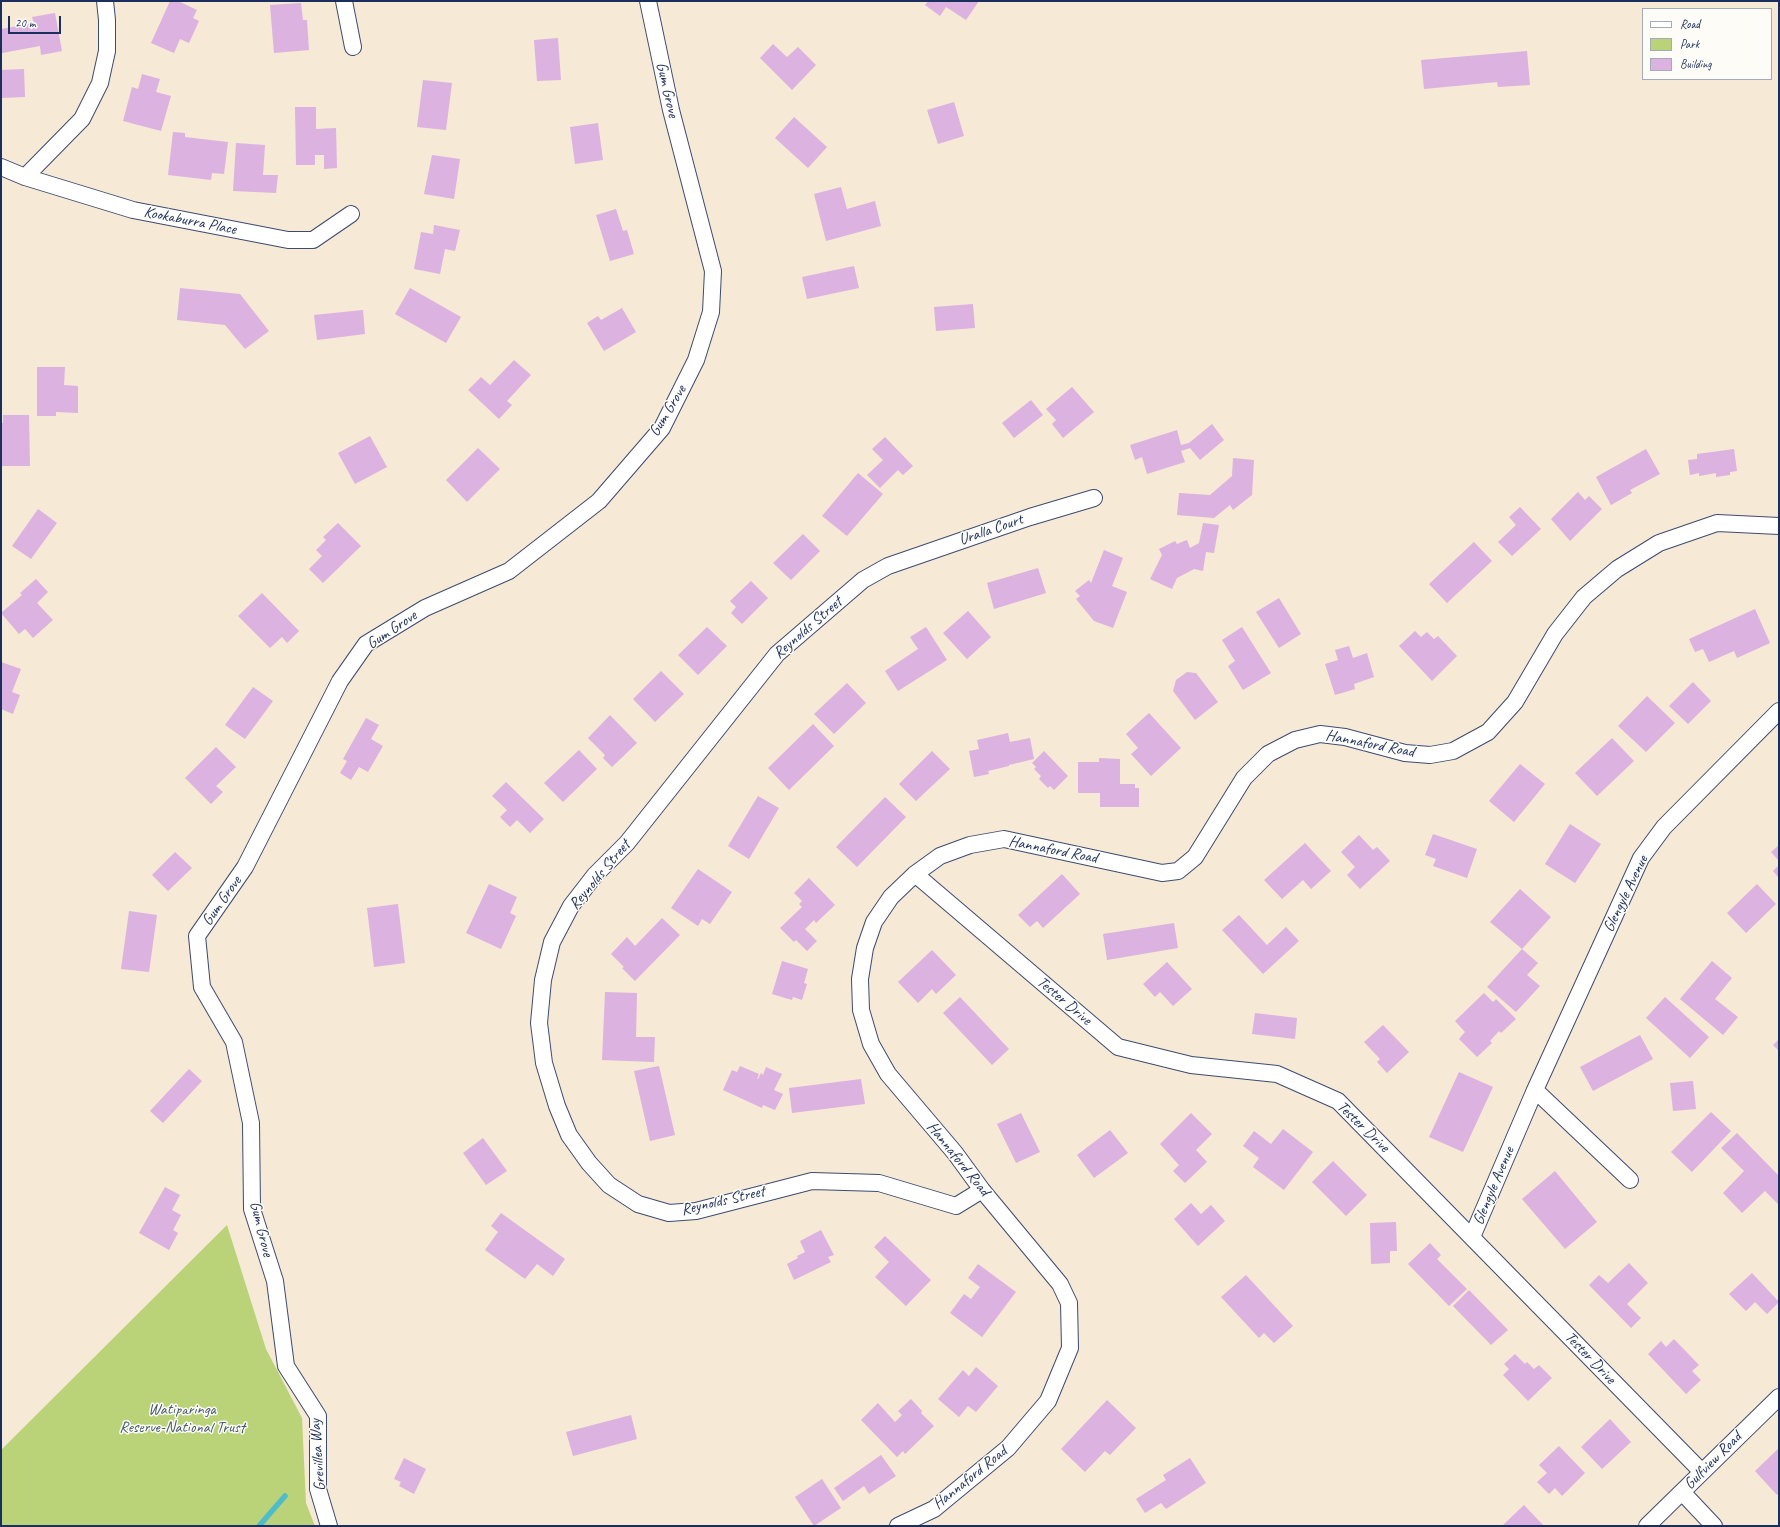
<!DOCTYPE html>
<html>
<head>
<meta charset="utf-8">
<style>
  body { margin:0 }
  #map { position:relative; width:1780px; height:1527px; overflow:hidden; background:#f6e9d5; font-family:Caveat,sans-serif }
  canvas { display:block }
  .frame { position:absolute; inset:0; border:2px solid #1b2f5e; pointer-events:none }
  .legend { position:absolute; left:1642px; top:8px; width:130px; height:72px; box-sizing:border-box; background:#fdfcf7; border:1px solid #a3aaba; margin:0; padding:5px 7px; list-style:none; font-size:12px; color:#1b2f5e }
  .legend li { display:flex; align-items:center; gap:8px; height:20px }
  .legend b { width:20px; border:1px solid #a3aaba }
  .scale { position:absolute; left:8px; top:16px; width:53px; height:18px; box-sizing:border-box; border:2px solid #1b2f5e; border-top:0; padding-left:5px; font-size:12px; line-height:14px; white-space:nowrap; color:#1b2f5e; -webkit-text-stroke:3px #fdfcf7; paint-order:stroke }
</style>
</head>
<body>
<div id="map">
<canvas width="1780" height="1527"></canvas>
<div class="frame"></div>
<ul class="legend">
<li><b style="height:5px;background:#fff"></b>Road</li>
<li><b style="height:11px;background:#bbd378"></b>Park</li>
<li><b style="height:11px;background:#dbb2e0"></b>Building</li>
</ul>
<div class="scale">20 m</div>
</div>
<script>
const g = document.querySelector('canvas').getContext('2d');
g.lineJoin = 'round';
function fill(path, color) {
  g.fillStyle = color;
  g.fill(path, 'evenodd');
}
function toPath(rows) {
  const path = new Path2D();
  for (const r of rows) {
    path.moveTo(r[0], r[1]);
    for (let i = 2; i < r.length; i += 2) path.lineTo(r[i], r[i + 1]);
  }
  return path;
}
function trace(path, color, width, dash) {
  g.strokeStyle = color;
  g.lineWidth = width;
  g.lineCap = dash ? 'butt' : 'round';
  g.setLineDash(dash || []);
  g.stroke(path);
}
function label(font, color, halo, rows, align = 'center') {
  g.font = font + ' Caveat,sans-serif';
  g.lineWidth = 3;
  g.setLineDash([]);
  g.textBaseline = 'middle';
  g.strokeStyle = halo;
  g.fillStyle = color;
  for (const [text, x, y, turn = 0] of rows) {
    g.save();
    g.translate(x, y);
    g.rotate((+turn || 0) * Math.PI / 180);
    g.textAlign = isNaN(turn) ? turn : align;
    if (halo) g.strokeText(text, 0, 0);
    g.fillText(text, 0, 0);
    g.restore();
  }
}
fill(toPath([
  [227,1225,266,1349,302,1418,306,1503,315,1526,1,1526,1,1450]
]), '#bbd378');
trace(toPath([
  [259,1526,285,1496]
]), '#4fbcc9', 5.5);
fill(toPath([
  [170,1,178,1,197,10,193,18,199,21,189,43,180,39,174,53,151,43],
  [928,1,979,1,966,20,946,7,940,16,925,5],
  [301,3,303,20,307,20,309,50,274,53,270,5],
  [55,13,62,51,41,55,40,46,2,53,1,29,34,23,32,17],
  [558,38,561,80,537,81,534,40],
  [773,44,787,57,798,47,816,65,792,90,760,58],
  [1527,51,1530,85,1498,87,1497,82,1424,89,1421,60],
  [24,69,25,97,1,98,1,70],
  [142,74,160,79,156,92,171,96,161,131,123,121,132,87,138,89],
  [423,80,452,83,446,130,417,127],
  [954,102,964,136,938,144,927,110],
  [295,107,316,107,316,129,336,128,337,168,324,169,324,155,315,155,315,165,296,165],
  [794,117,827,147,808,168,775,138],
  [598,123,603,160,575,164,570,127],
  [173,132,185,133,185,137,228,142,224,174,212,173,211,180,168,175],
  [236,143,265,145,263,175,278,175,276,193,233,191],
  [432,155,460,159,454,199,424,194],
  [841,187,847,209,875,201,881,226,826,241,814,194],
  [616,209,623,231,627,230,634,254,610,261,596,215],
  [434,225,460,230,455,251,445,249,440,274,414,269,421,232,433,234],
  [854,266,859,288,807,299,802,277],
  [180,288,240,294,269,331,245,349,225,325,177,320],
  [410,288,461,317,446,343,395,314],
  [973,304,975,328,936,331,934,307],
  [622,308,636,332,604,351,587,323,598,316,601,320],
  [363,310,365,334,317,340,314,315],
  [514,360,531,375,507,401,512,405,499,419,468,390,481,377,490,385],
  [37,367,65,367,64,385,78,386,78,413,56,412,56,416,37,416],
  [1072,387,1094,412,1063,438,1052,424,1056,420,1046,409],
  [1031,400,1043,415,1014,438,1002,423],
  [3,415,29,415,30,466,2,466,1,423,3,423],
  [1212,424,1224,440,1200,460,1190,448,1181,451,1185,462,1147,474,1142,457,1135,460,1130,445,1177,430,1181,445,1189,443],
  [370,436,387,467,355,484,338,453],
  [885,437,913,466,903,475,898,470,880,488,867,475,883,460,872,449],
  [478,448,500,469,467,502,446,480],
  [1646,449,1660,474,1630,490,1632,493,1611,505,1596,477],
  [1734,449,1737,471,1730,472,1730,475,1716,477,1716,473,1699,476,1699,473,1690,475,1688,460,1697,459,1697,454],
  [1233,458,1254,460,1252,495,1233,510,1230,505,1214,518,1177,515,1179,493,1210,495,1232,476],
  [858,473,883,494,847,536,822,516],
  [1578,492,1585,500,1589,496,1602,509,1570,541,1551,519],
  [1520,507,1541,529,1512,556,1498,542,1516,525,1509,517],
  [38,509,57,523,31,559,12,546],
  [338,523,361,546,323,583,309,569,322,556,316,550,326,540,323,537],
  [1203,523,1219,525,1214,553,1206,552,1203,571,1194,569,1177,578,1172,589,1150,579,1162,555,1159,549,1175,541,1177,544,1187,540,1190,548,1199,543],
  [803,534,820,551,791,580,773,563],
  [1474,542,1492,561,1447,603,1429,584],
  [1104,550,1123,558,1112,586,1127,592,1113,628,1094,621,1076,599,1080,596,1075,591,1089,580,1091,583],
  [1038,568,1046,593,994,609,987,583],
  [36,579,48,592,37,603,53,620,33,638,25,629,19,634,1,613,22,595,20,593],
  [751,581,768,598,742,624,731,613,736,607,730,601],
  [262,593,299,631,287,643,282,637,270,648,238,616],
  [1279,598,1301,634,1279,648,1256,612],
  [1755,609,1770,643,1737,658,1734,651,1709,662,1703,649,1695,652,1689,639],
  [968,611,991,637,967,659,943,633],
  [707,627,727,646,698,675,678,655],
  [926,627,947,660,898,691,885,671,918,649,910,637],
  [1242,627,1271,673,1243,690,1228,666,1235,661,1222,640],
  [1415,631,1421,637,1427,632,1434,639,1438,636,1457,656,1432,681,1399,646],
  [1349,646,1353,658,1367,653,1374,677,1354,684,1355,689,1335,695,1325,664,1338,660,1335,650],
  [1,662,21,669,12,692,20,695,13,714,1,709],
  [661,671,684,694,655,722,633,699],
  [1187,672,1196,673,1218,702,1195,720,1173,691,1176,680],
  [1693,682,1711,701,1688,724,1669,706],
  [847,683,866,703,834,734,814,714],
  [253,687,273,701,245,739,225,725],
  [1647,696,1675,723,1646,752,1618,726],
  [1149,713,1181,748,1151,776,1131,754,1138,748,1126,734],
  [610,715,637,743,612,767,603,758,605,755,588,738],
  [366,718,379,725,371,739,383,746,368,772,359,767,351,780,340,773,347,761,343,759],
  [813,724,834,746,789,790,768,768],
  [1008,733,1010,742,1030,738,1034,759,1009,765,1009,766,988,771,989,774,974,777,969,751,979,749,977,740],
  [1612,738,1634,761,1597,796,1575,773],
  [216,747,236,767,216,786,223,792,211,804,185,778],
  [579,750,597,769,563,802,544,783],
  [932,751,950,769,916,801,899,784],
  [1044,751,1068,776,1054,790,1050,786,1048,788,1039,779,1041,776,1034,769,1036,767,1032,763],
  [1099,758,1120,759,1120,784,1135,784,1135,788,1139,788,1139,807,1100,807,1100,793,1078,793,1078,762,1099,762],
  [1520,764,1545,784,1514,822,1489,801],
  [506,782,544,819,530,833,517,820,510,827,500,817,507,810,492,796],
  [758,796,779,808,749,859,728,846],
  [885,797,906,817,857,867,836,847],
  [1570,824,1601,844,1575,883,1545,864],
  [1433,834,1477,849,1467,878,1433,866,1436,859,1425,855],
  [1359,835,1373,850,1377,847,1390,861,1360,889,1347,875,1355,867,1341,852],
  [1305,843,1331,871,1311,889,1303,880,1282,899,1264,880],
  [1779,845,1779,861,1771,852],
  [175,852,192,868,168,891,152,875],
  [1779,865,1779,878,1773,871],
  [698,869,732,892,710,924,702,919,698,926,671,908],
  [1062,874,1080,894,1043,928,1037,921,1030,927,1018,915],
  [809,878,835,905,816,923,814,920,805,929,817,941,807,951,796,940,794,942,780,928,802,907,799,904,802,901,794,893],
  [489,884,517,897,510,913,516,916,501,949,466,933],
  [1757,884,1776,904,1746,933,1727,913],
  [1520,889,1551,917,1522,949,1490,922],
  [398,904,405,963,374,967,367,908],
  [129,911,157,915,149,972,121,969],
  [1239,915,1267,945,1286,927,1299,941,1263,974,1222,930],
  [662,918,680,935,635,981,622,968,624,967,611,954,627,937,635,946],
  [1174,923,1178,948,1107,960,1103,934],
  [1522,949,1538,963,1527,975,1540,986,1516,1012,1487,987],
  [932,950,956,975,936,994,932,989,918,1003,898,982],
  [782,961,808,969,804,983,807,984,802,1000,793,997,792,1000,772,994],
  [1712,961,1732,978,1715,999,1738,1017,1723,1035,1680,999],
  [1167,962,1192,989,1173,1006,1160,992,1155,997,1143,984],
  [605,992,637,993,636,1037,655,1037,654,1062,602,1060],
  [1484,993,1493,1002,1496,999,1516,1019,1501,1033,1499,1031,1490,1041,1492,1043,1477,1057,1459,1039,1465,1032,1455,1021],
  [960,997,1009,1049,992,1065,943,1013],
  [1665,997,1709,1037,1690,1058,1646,1018],
  [1255,1013,1297,1018,1295,1039,1252,1034],
  [1383,1025,1409,1052,1387,1073,1377,1062,1380,1059,1364,1042],
  [1640,1035,1653,1059,1593,1091,1580,1067],
  [1779,1039,1779,1051,1773,1045],
  [659,1066,675,1135,650,1141,634,1071],
  [740,1066,759,1074,757,1079,758,1079,761,1073,763,1075,766,1067,782,1074,774,1090,783,1094,775,1110,763,1105,762,1108,723,1090,732,1070,737,1072],
  [189,1069,202,1081,163,1123,150,1111],
  [1459,1072,1493,1087,1463,1152,1429,1137],
  [861,1079,865,1104,792,1113,789,1088],
  [1693,1081,1696,1109,1673,1111,1670,1083],
  [1711,1112,1731,1131,1692,1172,1671,1152],
  [1021,1113,1040,1152,1016,1163,997,1124],
  [1191,1113,1212,1134,1196,1150,1207,1162,1185,1183,1173,1171,1179,1165,1160,1144],
  [1283,1129,1313,1152,1284,1190,1253,1167,1259,1158,1243,1146,1254,1131,1271,1144],
  [1110,1130,1128,1153,1094,1178,1077,1155],
  [1737,1133,1779,1176,1779,1203,1778,1204,1765,1191,1742,1213,1723,1193,1744,1171,1721,1148],
  [483,1138,507,1171,486,1185,463,1153],
  [1333,1161,1367,1195,1346,1216,1312,1182],
  [1555,1171,1597,1222,1565,1249,1522,1199],
  [165,1187,180,1195,172,1210,181,1215,173,1230,178,1233,169,1250,139,1233],
  [1191,1203,1201,1214,1211,1205,1225,1221,1198,1246,1174,1219],
  [501,1213,565,1259,553,1276,537,1264,525,1279,485,1250,498,1232,491,1226],
  [1396,1222,1397,1251,1390,1251,1390,1263,1371,1264,1370,1223],
  [821,1230,834,1255,828,1257,831,1262,794,1280,787,1264,798,1258,797,1256,805,1252,800,1241],
  [885,1236,931,1280,906,1306,875,1277,889,1262,874,1247],
  [1430,1243,1441,1255,1437,1259,1467,1289,1449,1306,1408,1264],
  [1629,1263,1648,1283,1627,1304,1641,1318,1631,1328,1589,1285,1599,1275,1608,1283],
  [978,1264,1016,1292,982,1337,950,1313,964,1294,971,1299,980,1287,968,1278],
  [1752,1273,1779,1302,1767,1314,1755,1302,1746,1311,1729,1294],
  [1246,1275,1293,1326,1274,1343,1264,1333,1259,1338,1221,1297],
  [1469,1290,1508,1330,1491,1345,1453,1306],
  [1674,1339,1699,1365,1692,1371,1701,1380,1686,1394,1648,1354,1661,1341,1666,1347],
  [1515,1354,1525,1364,1527,1362,1534,1369,1539,1365,1552,1378,1528,1401,1503,1375,1509,1369,1504,1364],
  [976,1367,998,1386,976,1412,968,1406,959,1417,938,1399,963,1370,969,1376],
  [911,1399,922,1411,921,1413,934,1426,905,1454,903,1451,897,1457,861,1420,878,1403,895,1422,902,1415,898,1411],
  [1107,1400,1136,1428,1110,1455,1105,1451,1085,1472,1061,1449],
  [631,1415,637,1439,573,1456,566,1432],
  [1610,1419,1631,1442,1602,1469,1581,1447],
  [1559,1446,1585,1473,1562,1496,1555,1488,1549,1494,1537,1482,1547,1473,1539,1465],
  [1779,1448,1779,1493,1777,1495,1755,1471],
  [881,1455,896,1476,869,1494,864,1486,843,1501,834,1488],
  [404,1458,426,1469,414,1494,399,1486,401,1482,394,1479],
  [1190,1458,1206,1483,1166,1509,1161,1503,1145,1513,1136,1499,1166,1480,1163,1475],
  [822,1479,841,1508,814,1526,795,1497],
  [1524,1505,1544,1526,1502,1526]
]), '#dbb2e0');
const minor = toPath([
  [344,1,353,47],
  [1,167,25,177,133,210,288,240,313,240,351,214],
  [25,177,82,119,100,83,107,51,107,20,105,1],
  [915,874,1118,1047,1191,1065,1277,1074,1338,1101,1702,1472],
  [1535,1090,1630,1180],
  [982,1190,956,1206,879,1183,812,1181,696,1211,669,1213,638,1204,609,1185,589,1163,569,1135,557,1106,544,1063,539,1023,543,980,552,942,571,906,595,875,627,843,777,654,863,580,888,566,1030,517,1094,498],
  [1472,1237,1535,1090,1641,858,1664,827,1779,711],
  [1682,1492,1714,1526],
  [329,1526,318,1489,318,1416,286,1366,275,1281,252,1209,251,1123,234,1042,202,987,197,936,245,867,340,681,366,644,425,608,509,571,599,501,662,428,696,360,711,312,713,271,671,110,648,1],
  [898,1526,934,1509,1008,1448,1048,1401,1070,1348,1069,1303,1060,1284,982,1190,955,1153,888,1074,871,1044,861,1010,860,979,865,948,874,922,891,897,915,874,940,856,970,845,1004,839,1162,873,1178,871,1195,857,1244,778,1268,754,1295,740,1320,734,1345,737,1405,753,1430,755,1453,751,1488,732,1515,702,1555,634,1584,597,1617,569,1659,543,1717,523,1779,526],
  [1647,1526,1779,1397]
]);
trace(minor, '#3c4b70', 18);
trace(minor, '#fff', 16);
label('16px', '#1b2f5e', '#fdfcf7', [
  ["Gum Grove",667,90,77],
  ["Kookaburra Place",190,221,11],
  ["Gum Grove",668,411,-59],
  ["Uralla Court",991,530,-19],
  ["Reynolds Street",808,628,-41],
  ["Gum Grove",392,630,-34],
  ["Hannaford Road",1370,744,11],
  ["Hannaford Road",1053,850,11],
  ["Reynolds Street",600,875,-50],
  ["Glengyle Avenue",1626,894,-64],
  ["Gum Grove",222,901,-55],
  ["Tester Drive",1064,1001,40],
  ["Tester Drive",1363,1127,44],
  ["Hannaford Road",958,1159,51],
  ["Glengyle Avenue",1494,1186,-67],
  ["Reynolds Street",723,1201,-13],
  ["Gum Grove",261,1229,76],
  ["Tester Drive",1590,1358,46],
  ["Grevillea Way",318,1455,-94],
  ["Gulfview Road",1713,1461,-45],
  ["Hannaford Road",970,1478,-39]
]);
label('16px', '#435864', '#fdfcf7', [
  ["Watiparinga",182,1410],
  ["Reserve-National Trust",182,1428]
]);
</script>
</body>
</html>
